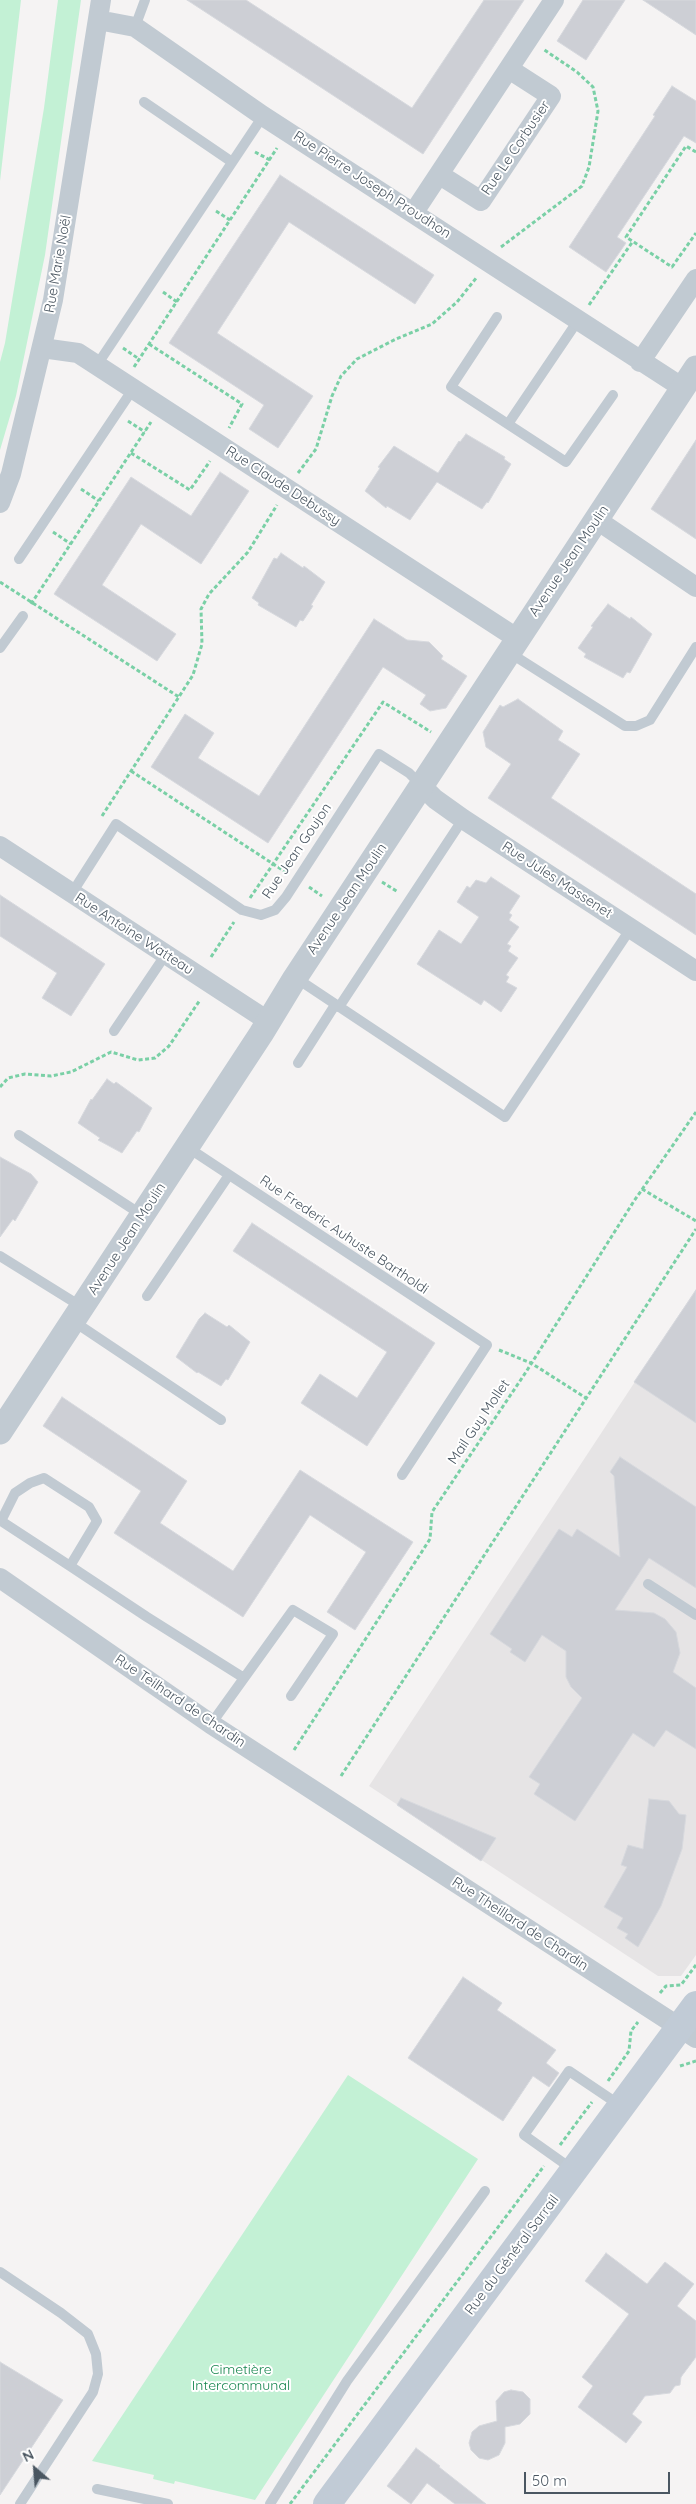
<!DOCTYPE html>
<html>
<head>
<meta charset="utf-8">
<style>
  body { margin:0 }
  #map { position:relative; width:696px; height:2504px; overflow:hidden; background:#f5f3f3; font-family:Quicksand,sans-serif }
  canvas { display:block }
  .north { position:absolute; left:10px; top:2444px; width:50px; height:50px; -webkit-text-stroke:4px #fff; paint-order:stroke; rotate:333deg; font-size:14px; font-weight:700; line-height:20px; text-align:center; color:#4a5661 }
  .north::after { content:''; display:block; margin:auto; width:18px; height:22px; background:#4a5661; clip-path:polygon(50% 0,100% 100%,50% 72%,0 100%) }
  .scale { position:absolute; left:524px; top:2472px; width:146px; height:22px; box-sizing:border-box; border:2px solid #4a5661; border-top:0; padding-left:6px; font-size:15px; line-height:18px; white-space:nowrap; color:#4a5661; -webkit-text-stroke:4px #fff; paint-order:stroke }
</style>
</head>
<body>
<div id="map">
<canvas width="696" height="2504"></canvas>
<div class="north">N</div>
<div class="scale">50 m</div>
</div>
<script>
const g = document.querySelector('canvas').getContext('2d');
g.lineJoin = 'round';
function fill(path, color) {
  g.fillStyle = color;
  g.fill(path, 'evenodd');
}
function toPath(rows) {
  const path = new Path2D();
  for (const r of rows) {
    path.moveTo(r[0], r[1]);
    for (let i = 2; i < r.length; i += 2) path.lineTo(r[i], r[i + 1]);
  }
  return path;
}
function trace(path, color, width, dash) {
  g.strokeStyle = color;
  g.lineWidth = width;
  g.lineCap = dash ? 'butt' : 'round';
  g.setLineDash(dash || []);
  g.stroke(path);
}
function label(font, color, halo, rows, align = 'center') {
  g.font = font + ' Quicksand,sans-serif';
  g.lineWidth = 4;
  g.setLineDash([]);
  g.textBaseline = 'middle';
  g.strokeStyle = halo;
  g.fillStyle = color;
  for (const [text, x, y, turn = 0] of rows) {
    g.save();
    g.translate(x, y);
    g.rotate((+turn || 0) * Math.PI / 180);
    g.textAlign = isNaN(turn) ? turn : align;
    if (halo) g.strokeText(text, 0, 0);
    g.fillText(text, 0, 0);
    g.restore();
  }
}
fill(toPath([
  [696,1289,696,1955,681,1976,658,1976,369,1786]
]), '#e6e4e5');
fill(toPath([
  [0,0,21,0,0,181],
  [58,0,81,0,45,255,16,396,0,450,0,362,5,343,44,108],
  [348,2075,478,2159,255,2500,175,2481,174,2484,153,2479,154,2475,92,2461]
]), '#c3f1d5');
const building = toPath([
  [187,0,246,0,412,108,484,0,524,0,423,154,187,0],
  [583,0,625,0,586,60,557,41,583,0],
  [643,0,696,0,696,35,643,0],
  [672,86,696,101,696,143,684,136,617,237,626,243,606,272,569,247,655,116,653,115,672,86],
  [280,175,434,275,415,304,289,222,217,333,313,396,278,448,249,429,264,405,169,343,280,175],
  [466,434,505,457,504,459,511,464,488,503,487,502,482,509,437,482,410,520,387,506,386,508,365,491,380,468,378,467,394,446,438,473,459,441,460,442,466,434],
  [696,440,696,539,651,509,696,440],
  [220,472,249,491,201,564,141,524,102,585,176,634,157,661,54,594,131,477,191,516,220,472],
  [281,553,303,568,304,566,325,582,311,605,313,606,303,621,300,620,296,627,258,605,259,603,252,598,274,558,277,559,281,553],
  [608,604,630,619,631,617,652,634,630,673,627,672,623,678,584,657,586,654,578,648,593,627,591,626,608,604],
  [374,619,407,640,429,642,443,656,441,659,467,676,446,708,430,711,420,704,426,695,383,667,268,843,151,767,185,714,214,733,198,758,259,796,374,619],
  [518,699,563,731,558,740,580,754,551,798,696,894,696,935,488,798,511,764,486,747,483,732,500,705,503,707,518,699],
  [491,877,520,896,509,913,512,915,509,920,519,927,507,944,511,946,508,951,518,958,506,975,509,977,506,982,517,988,501,1012,484,1000,481,1005,417,964,439,930,461,944,479,917,457,902,467,886,470,888,476,880,486,883,491,877],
  [0,895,105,964,71,1016,42,998,57,973,0,936,0,895],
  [107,1079,114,1084,116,1082,152,1108,139,1132,137,1131,122,1153,98,1140,100,1138,78,1123,91,1099,92,1100,107,1079],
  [0,1157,31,1174,38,1182,15,1221,13,1219,0,1237,0,1157],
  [252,1223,435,1343,367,1446,301,1403,320,1374,357,1398,387,1352,233,1251,252,1223],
  [696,1290,696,1423,634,1382,696,1290],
  [205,1313,227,1327,229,1325,250,1342,228,1380,226,1379,221,1386,198,1372,197,1373,176,1357,199,1319,205,1313],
  [62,1397,187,1481,160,1523,233,1571,300,1470,413,1542,355,1630,327,1612,366,1552,310,1515,243,1617,114,1533,141,1491,43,1426,62,1397],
  [620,1457,696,1507,696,1588,649,1558,615,1610,654,1613,665,1619,676,1632,680,1653,673,1672,696,1688,696,1749,666,1730,654,1747,633,1733,575,1821,534,1794,540,1784,529,1777,582,1698,571,1687,566,1677,566,1651,542,1635,525,1662,510,1652,512,1649,490,1634,559,1529,572,1537,577,1529,620,1557,614,1476,610,1472,620,1457],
  [401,1798,496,1838,481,1861,397,1805,401,1798],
  [649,1799,669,1801,679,1814,686,1815,682,1849,661,1906,638,1947,625,1938,628,1934,617,1928,623,1918,604,1907,627,1867,621,1865,628,1845,643,1849,649,1799],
  [463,1977,502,2003,497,2010,556,2050,546,2063,559,2073,549,2087,533,2076,503,2121,408,2058,463,1977],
  [606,2253,647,2284,665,2262,694,2284,677,2306,696,2321,696,2357,681,2377,680,2385,675,2386,670,2393,645,2396,632,2414,642,2422,626,2443,578,2407,593,2386,582,2377,629,2314,585,2281,606,2253],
  [0,2362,63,2400,0,2495,0,2362],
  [511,2390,523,2392,530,2399,530,2414,520,2424,505,2427,505,2443,499,2455,488,2460,479,2458,471,2450,469,2443,472,2432,479,2426,497,2421,496,2401,504,2392,511,2390],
  [416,2448,440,2466,439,2467,486,2504,455,2504,427,2483,411,2504,387,2486,416,2448]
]);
fill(building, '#cdcfd5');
trace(building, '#d7d9de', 1);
trace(toPath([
  [255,152,270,160],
  [696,152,686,146,626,237,672,267,696,233],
  [216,211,230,220],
  [501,247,582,186,589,167,598,111,593,87,577,72,543,49],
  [163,292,177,302],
  [589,305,633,241],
  [149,344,242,404,229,428],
  [123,348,139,359],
  [134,367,277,148],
  [128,421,145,432],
  [131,453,190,490,210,461],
  [298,473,316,449,332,396,341,376,357,359,396,339,432,324,457,302,477,277],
  [81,489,99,501],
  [53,532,71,544],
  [0,582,179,697],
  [31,604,151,422],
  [131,771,287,873],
  [102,816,193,675,202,644,201,609,209,594,248,552,277,505],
  [382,882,398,892],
  [309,887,322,896],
  [250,898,383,702,431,732],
  [211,957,234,922],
  [0,1087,8,1078,25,1074,51,1076,71,1072,111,1052,138,1060,155,1058,169,1046,200,1000],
  [642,1189,696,1221],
  [499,1350,531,1363,586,1398],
  [294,1750,430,1539,432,1512,526,1372,634,1201,696,1112],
  [341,1776,696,1229],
  [660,1993,666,1986,681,1985,696,1965],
  [680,2066,696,2061],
  [608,2081,629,2051,631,2031,638,2022],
  [560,2145,592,2102],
  [290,2504,544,2166]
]), '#7ad0a6', 3, [4, 2.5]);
trace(toPath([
  [135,27,145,0],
  [144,102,232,162],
  [497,317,451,387,566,462,613,395],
  [97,365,263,116],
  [508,424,579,319],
  [19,559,133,389],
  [0,648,23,616],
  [510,653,625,726,636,726,650,720,696,647],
  [72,893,116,824,242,910,261,915,275,910,286,897,379,754,409,773,421,785],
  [296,978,505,1117,631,928],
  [339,1007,463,819],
  [114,1031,166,954],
  [298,1063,335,1005],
  [19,1135,142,1215],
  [187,1147,487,1345,402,1475],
  [0,1256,82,1307],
  [147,1296,229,1175],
  [73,1321,221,1420],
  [70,1566,97,1521,89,1507,44,1478,30,1483,15,1493,1,1521,70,1566,147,1617,244,1678],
  [648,1584,696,1615],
  [211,1724,293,1610,333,1634,291,1696],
  [572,2169,524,2135,569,2071,621,2106],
  [0,2272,61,2313,88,2334,96,2354,98,2374,93,2392,20,2504],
  [97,2489,168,2504],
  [270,2504,347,2381,485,2191]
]), '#c1cad2', 10);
trace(toPath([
  [98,20,135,27,263,116,683,388],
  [440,175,481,201,551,96,509,69],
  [414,212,554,0],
  [42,348,78,353,518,639],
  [640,362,696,279],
  [0,503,11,474,53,300,101,0],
  [597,520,696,587],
  [422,786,435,799,463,819,696,971],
  [0,846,268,1021],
  [0,1578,211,1724,696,2038]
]), '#c1cad2', 20);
trace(toPath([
  [0,1432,261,1034,295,978,696,368]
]), '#c1cad2', 25);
trace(toPath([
  [327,2504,696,2005]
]), '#c1cbd6', 28);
label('14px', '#4a5661', '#fff', [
  ["Rue Le Corbusier",516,148,-56],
  ["Rue Pierre Joseph Proudhon",372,185,33],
  ["Rue Marie Noël",58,264,-80],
  ["Rue Claude Debussy",283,486,33],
  ["Avenue Jean Moulin",569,561,-56],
  ["Rue Jean Goujon",297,851,-56],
  ["Rue Jules Massenet",557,880,33],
  ["Avenue Jean Moulin",347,899,-56],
  ["Rue Antoine Watteau",134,934,33],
  ["Rue Frederic Auhuste Bartholdi",344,1235,34],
  ["Avenue Jean Moulin",127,1239,-57],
  ["Mail Guy Mollet",479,1422,-56],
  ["Rue Teilhard de Chardin",180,1701,34],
  ["Rue Theillard de Chardin",520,1924,33],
  ["Rue du Général Sarrail",512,2255,-53]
]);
label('14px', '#17864f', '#fff', [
  ["Cimetière",241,2370],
  ["Intercommunal",241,2386]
]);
</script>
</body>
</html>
